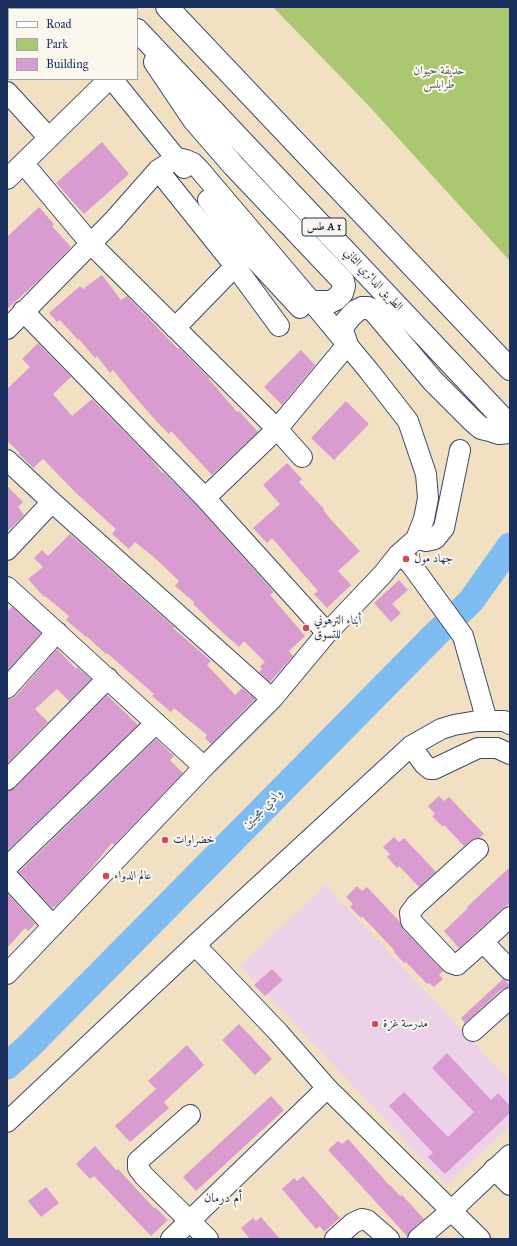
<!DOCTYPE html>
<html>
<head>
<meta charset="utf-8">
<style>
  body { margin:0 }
  #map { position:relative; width:517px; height:1246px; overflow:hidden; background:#f2e0c3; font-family:"IM FELL Great Primer",serif }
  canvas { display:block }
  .frame { position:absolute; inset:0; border:8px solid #1b2f5e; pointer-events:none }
  .legend { position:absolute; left:8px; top:8px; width:130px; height:72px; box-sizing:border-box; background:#fbf7ec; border:1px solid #a1a7b3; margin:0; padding:5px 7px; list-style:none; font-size:12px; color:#1b2f5e }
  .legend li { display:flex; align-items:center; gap:8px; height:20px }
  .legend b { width:20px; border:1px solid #a1a7b3 }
</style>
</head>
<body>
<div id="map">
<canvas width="517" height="1246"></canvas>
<div class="frame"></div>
<ul class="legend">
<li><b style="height:5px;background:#fff"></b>Road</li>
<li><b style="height:11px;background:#a9c870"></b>Park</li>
<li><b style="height:11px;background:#d99cd1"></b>Building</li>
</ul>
</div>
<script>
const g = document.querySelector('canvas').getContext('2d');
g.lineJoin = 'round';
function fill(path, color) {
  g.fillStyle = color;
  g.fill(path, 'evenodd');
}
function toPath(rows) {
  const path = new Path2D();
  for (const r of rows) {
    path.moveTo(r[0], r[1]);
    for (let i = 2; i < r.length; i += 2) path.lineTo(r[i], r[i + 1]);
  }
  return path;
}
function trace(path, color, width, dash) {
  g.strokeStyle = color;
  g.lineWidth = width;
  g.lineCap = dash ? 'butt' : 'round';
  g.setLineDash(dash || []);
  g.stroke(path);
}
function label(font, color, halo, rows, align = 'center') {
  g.font = font + ' "IM FELL Great Primer",Amiri,serif';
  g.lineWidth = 4;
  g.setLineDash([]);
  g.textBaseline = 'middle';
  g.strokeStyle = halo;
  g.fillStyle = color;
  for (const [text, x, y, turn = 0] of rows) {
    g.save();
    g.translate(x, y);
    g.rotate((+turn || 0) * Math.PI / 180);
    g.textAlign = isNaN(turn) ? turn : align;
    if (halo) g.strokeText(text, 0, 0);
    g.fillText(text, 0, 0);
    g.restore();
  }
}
fill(toPath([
  [325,885,510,1081,510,1126,447,1185,240,966]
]), '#ecd1e9');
fill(toPath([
  [273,7,510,7,510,261,368,105]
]), '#a9c870');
trace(toPath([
  [7,1066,29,1046,437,633,471,601,510,546]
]), '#7ebcf2', 27);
fill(toPath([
  [102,142,129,174,84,214,56,183],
  [39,207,54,224,52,226,71,247,38,281,7,309,7,237],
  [102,275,121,300,127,296,178,349,179,348,209,378,208,378,237,412,239,411,258,432,212,475,171,431,169,434,158,423,136,398,113,370,110,373,97,356,95,358,79,339,78,340,60,320,57,322,49,313,80,286,83,289],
  [38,343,71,377,53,394,72,416,92,399,151,459,162,473,163,472,197,506,274,592,270,595,305,636,289,651,293,656,270,682,259,672,262,669,260,666,265,662,244,641,239,647,221,631,193,604,194,602,175,586,179,581,156,559,135,542,129,549,112,534,116,529,76,493,43,459,33,468,19,454,20,453,7,441,7,389,30,367,22,359],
  [301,350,315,365,282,405,264,387],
  [346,401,369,424,334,460,311,438],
  [287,463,302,479,299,482,324,509,323,510,333,522,360,551,338,571,351,585,327,608,314,594,318,591,272,538,267,543,253,528,280,504,263,485],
  [7,486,23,502,18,507,24,515,7,532],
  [70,534,174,627,173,628,211,661,207,665,235,695,242,688,255,699,211,744,205,738,207,735,174,708,171,712,152,696,154,694,107,653,106,654,86,636,86,637,66,620,69,616,45,596,44,597,28,579,43,567,34,558,42,550,48,556],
  [399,580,408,590,392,604,401,613,391,622,374,603],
  [12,607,41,633,7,671,7,612],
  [57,649,76,669,77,667,91,679,69,701,57,689,35,709,48,722,7,764,7,699,11,699,16,696],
  [107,695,138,725,7,851,7,791,15,788],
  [156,739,174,756,170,760,183,773,114,845,112,843,83,878,55,907,54,906,52,908,19,872],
  [439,796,444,801,449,797,484,834,479,838,475,838,471,840,464,846,444,825,443,827,432,816,435,814,428,806],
  [394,837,399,842,404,838,436,872,419,887,399,866,397,868,387,857,390,854,383,847],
  [510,867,510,903,502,909,459,948,444,931,468,908,467,907],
  [357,886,362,891,367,887,400,922,403,929,443,971,439,975,443,979,434,987,429,983,427,984,406,962,404,963,394,952,395,951,362,916,361,918,350,907,353,904,346,897],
  [7,893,35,924,28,931,25,928,7,948],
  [272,969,283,980,265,996,254,985],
  [503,979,510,985,510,987,502,989,465,1023,461,1018],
  [239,1024,272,1059,255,1075,222,1040],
  [187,1045,204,1065,164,1102,169,1108,130,1142,115,1126,156,1089,148,1081],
  [447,1053,491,1100,498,1093,510,1106,510,1113,445,1174,428,1157,433,1153,389,1106,404,1092,448,1137,474,1112,432,1068],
  [271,1096,284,1110,196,1191,183,1177],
  [348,1139,389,1185,390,1185,400,1196,402,1195,424,1219,411,1230,407,1236,328,1150,338,1141,342,1144],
  [95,1146,116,1170,118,1169,154,1208,155,1207,168,1220,151,1236,94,1176,90,1179,76,1164],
  [303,1176,340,1218,324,1232,320,1226,316,1229,282,1189,294,1178,297,1181],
  [46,1187,59,1203,41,1217,28,1201],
  [261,1217,280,1239,250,1239,241,1228,253,1218,256,1221]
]), '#d99cd1');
const minor = toPath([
  [55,7,56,9],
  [7,9,9,7],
  [112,79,184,168],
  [7,92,49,138],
  [24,164,91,244,277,429,302,457],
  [158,170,235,266,279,326],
  [7,179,109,79],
  [208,200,248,252,300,308],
  [23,311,205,498,327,633],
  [175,328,244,257],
  [7,329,113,221,158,170,177,158,186,160,193,163,199,169,312,302,369,371,408,421,426,474,428,498,424,519,416,539,398,555,383,574,327,633,272,699,204,767,7,974],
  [7,460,52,502,272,699],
  [205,498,277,429,347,345],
  [416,539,426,541,435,539,444,528,460,450],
  [7,550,52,502],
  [398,555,410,563,463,636,487,721],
  [7,587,204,767],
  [7,688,57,632],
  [411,746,424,764,430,769,434,769,478,748,497,748,510,754],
  [7,780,108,678],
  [478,849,416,905,410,913,411,921,447,959,451,963,457,965,483,942,510,917],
  [7,867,156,723],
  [7,876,53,926],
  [483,942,510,970],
  [195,945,278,1032,327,1088,480,1239],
  [473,1031,510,998],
  [190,1115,138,1161,138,1168,144,1176,208,1239],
  [7,1122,195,945,411,746,441,729,454,725,477,721,504,721,510,724],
  [494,1169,510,1185],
  [171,1239,327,1088],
  [335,1239,353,1223,362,1219,367,1220,389,1239],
  [418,1239,451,1211,510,1155]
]);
const highway = toPath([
  [117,7,119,9],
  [167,7,510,369],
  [137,30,510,426],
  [155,62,194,120,233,165,343,281,344,286,342,293,336,299,330,302,312,302],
  [347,345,342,330,345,323,350,317,356,311,362,308,368,308,374,311,433,381,474,422,481,428,490,430,499,433,510,432]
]);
trace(minor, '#3b4a6d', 22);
trace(highway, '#3b4a6d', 24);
trace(minor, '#fff', 20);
trace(highway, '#fff', 22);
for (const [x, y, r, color] of [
  [406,559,4,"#d1495b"],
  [306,628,4,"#d1495b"],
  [165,840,4,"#d1495b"],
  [106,876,4,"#d1495b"],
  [375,1024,4,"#d1495b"]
]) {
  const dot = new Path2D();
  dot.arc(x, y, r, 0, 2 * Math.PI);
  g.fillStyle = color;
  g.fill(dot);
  trace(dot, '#fbf7ec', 1.5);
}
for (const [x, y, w] of [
  [324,227,44]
]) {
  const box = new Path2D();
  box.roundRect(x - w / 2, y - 9, w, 18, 3);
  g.fillStyle = '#fbf7ec';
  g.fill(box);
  trace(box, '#1b2f5e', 1);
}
label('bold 11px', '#1b2f5e', null, [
  ["طس A 1",324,227]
]);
label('12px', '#465d63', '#fbf7ec', [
  ["حديقة حيوان",439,71],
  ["طرابلس",439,85]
]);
label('12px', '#1b2f5e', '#fbf7ec', [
  ["الطريق الدائري الثاني",373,280,47]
]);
label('12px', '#1b2f5e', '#fbf7ec', [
  ["جهاد مول",414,559],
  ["أبناء الترهوني",314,621],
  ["للتسوق",314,635],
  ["خضراوات",173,840],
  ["عالم الدواء",114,876],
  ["مدرسة غزة",383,1024]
], 'left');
label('italic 13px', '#39598a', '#fbf7ec', [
  ["وادي مجينين",263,809,-45]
]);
label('13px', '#1b2f5e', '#fbf7ec', [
  ["أم درمان",223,1199]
]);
</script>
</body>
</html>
